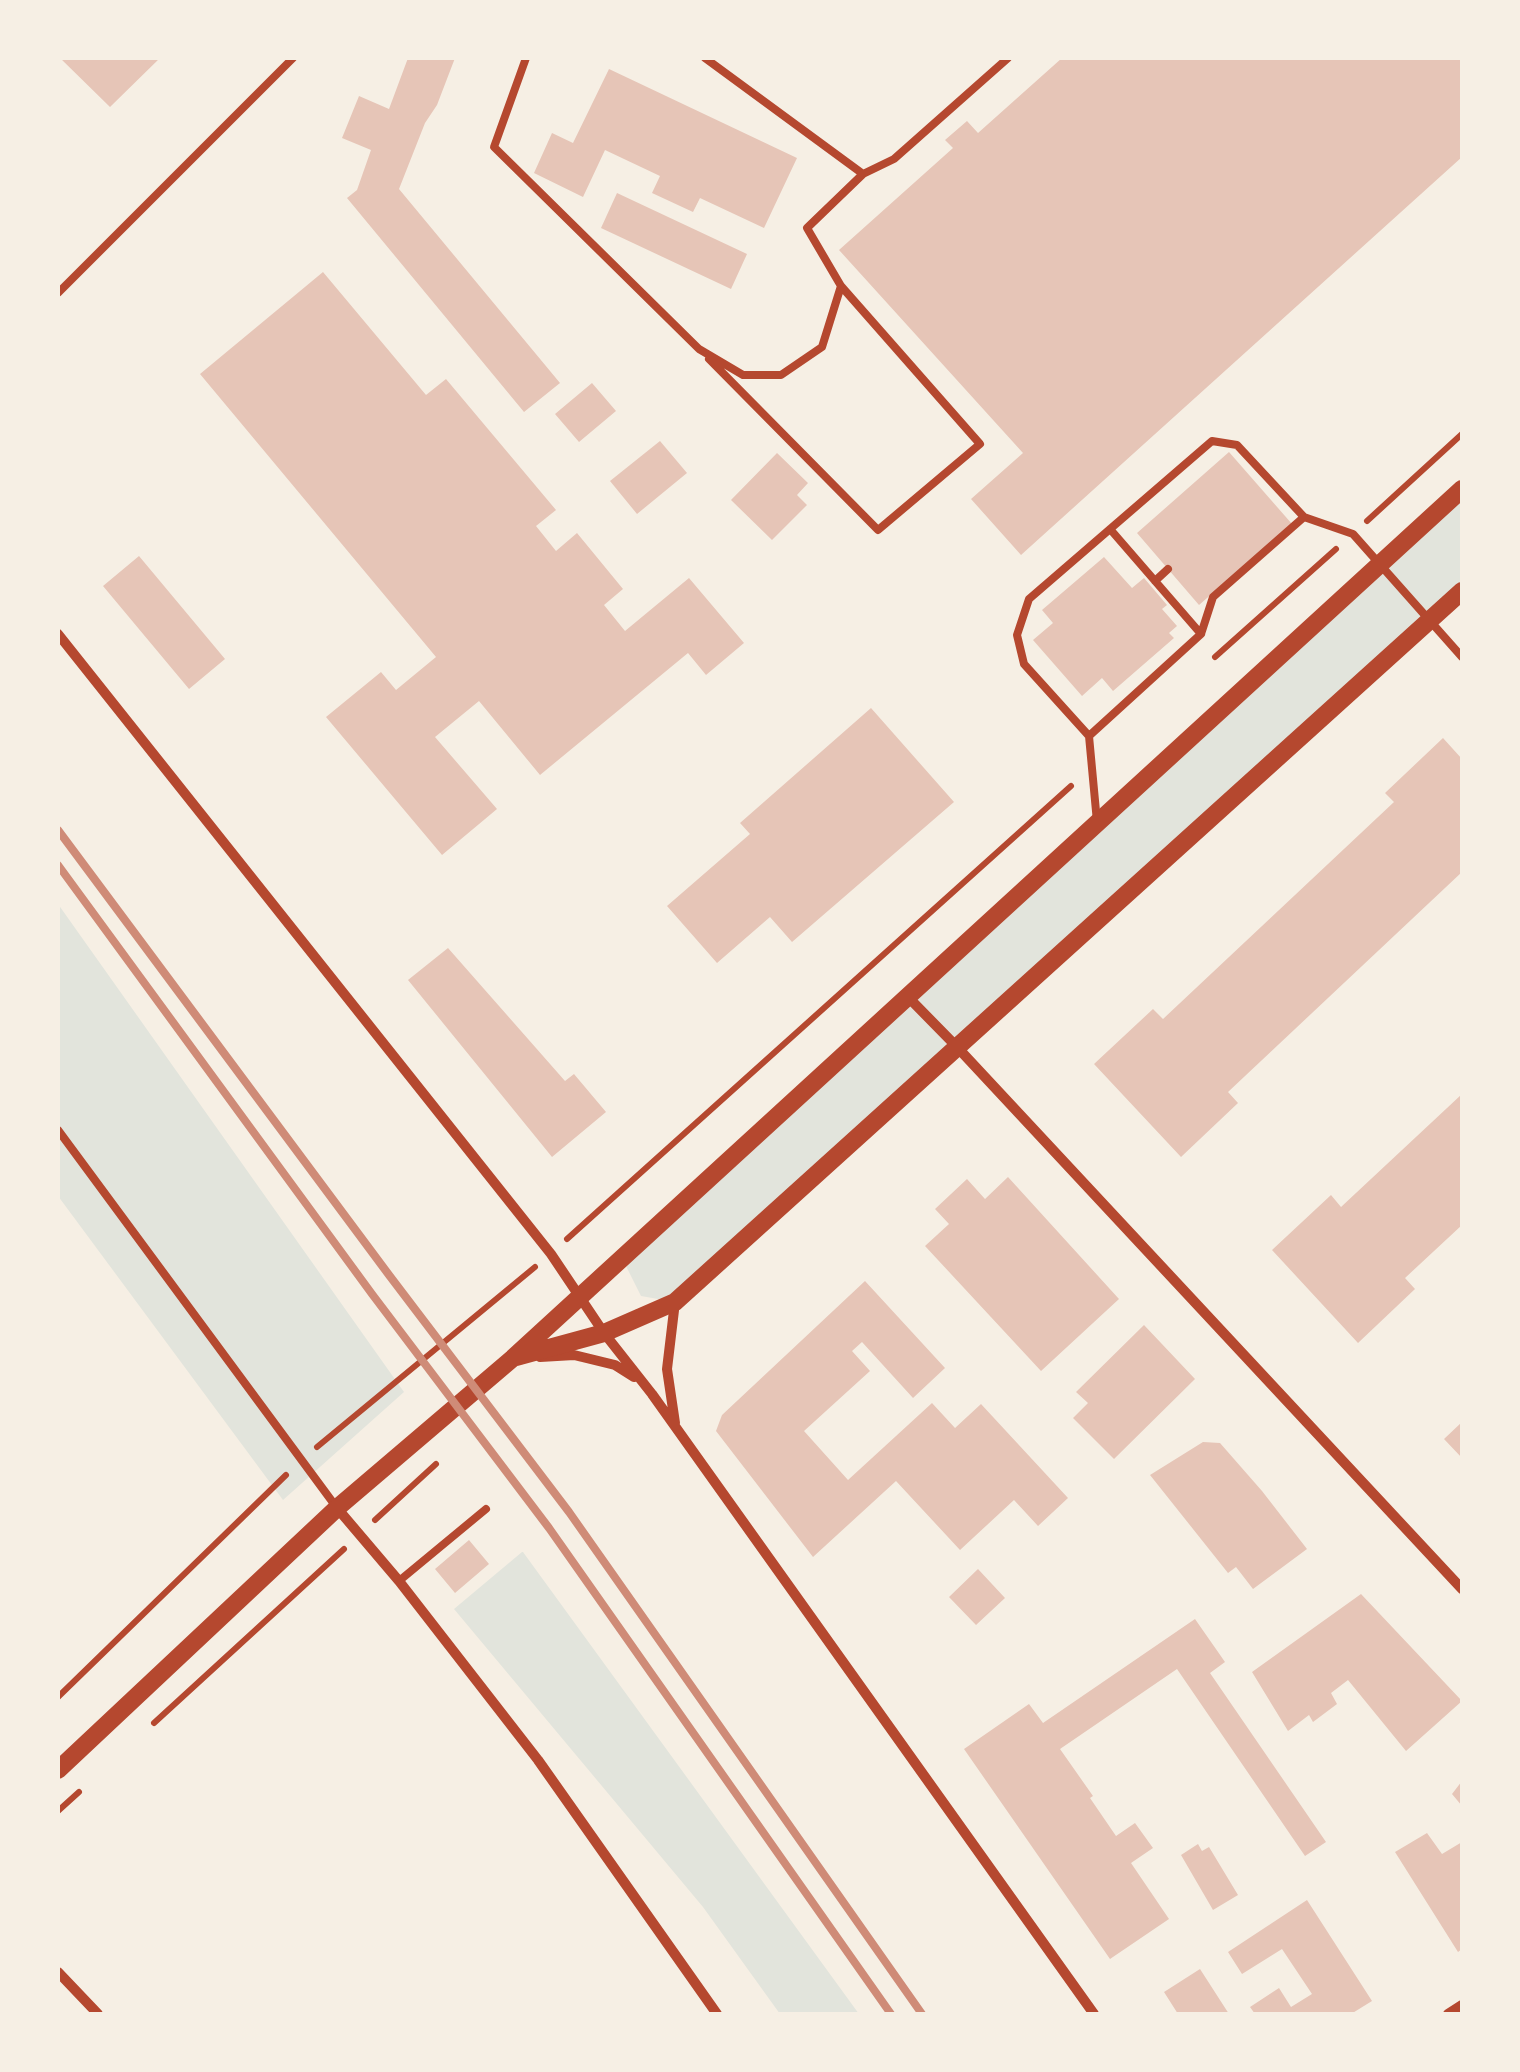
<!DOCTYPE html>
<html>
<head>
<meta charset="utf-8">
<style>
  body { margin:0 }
  #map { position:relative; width:1520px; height:2072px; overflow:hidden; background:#f6efe4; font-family:"IBM Plex Serif",serif }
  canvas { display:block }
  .frame { position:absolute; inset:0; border:60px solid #f6efe4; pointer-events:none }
</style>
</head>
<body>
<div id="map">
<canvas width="1520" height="2072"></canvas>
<div class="frame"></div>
</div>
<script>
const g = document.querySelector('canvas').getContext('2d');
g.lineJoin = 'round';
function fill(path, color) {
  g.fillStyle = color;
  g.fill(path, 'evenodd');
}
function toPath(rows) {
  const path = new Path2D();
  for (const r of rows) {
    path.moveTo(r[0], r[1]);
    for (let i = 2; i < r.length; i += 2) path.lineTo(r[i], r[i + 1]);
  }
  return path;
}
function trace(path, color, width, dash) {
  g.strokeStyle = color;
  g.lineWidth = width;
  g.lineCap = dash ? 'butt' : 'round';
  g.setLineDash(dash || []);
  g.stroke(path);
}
fill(toPath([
  [1462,489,1462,591,675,1302,641,1296,622,1258],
  [58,904,404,1392,283,1500,58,1196],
  [522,1552,523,1552,859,2014,780,2014,703,1907,454,1609]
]), '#e2e4dc');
fill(toPath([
  [60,58,160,58,110,107],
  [408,58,455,58,437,105,425,123,399,189,560,383,524,412,347,198,357,190,371,150,342,138,359,96,389,109],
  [1062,58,1462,58,1462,157,1021,555,971,499,1023,453,839,250,953,148,945,140,967,121,978,133],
  [609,69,797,158,764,228,700,198,693,212,652,193,660,176,605,150,583,197,534,173,552,133,573,143],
  [617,193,747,254,731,289,601,228],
  [323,272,426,395,446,379,556,510,536,526,556,551,577,533,623,589,604,605,625,631,689,578,744,643,706,675,688,653,540,775,479,701,435,737,497,809,442,855,326,717,381,672,396,690,436,657,200,374],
  [592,383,616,411,579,442,555,414],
  [660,441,687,473,637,514,610,481],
  [1229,452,1292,524,1199,605,1137,533],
  [777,453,808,483,797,495,807,505,772,540,731,500],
  [139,556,225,659,189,689,103,586],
  [1104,557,1132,588,1144,578,1167,605,1162,609,1177,626,1169,633,1174,638,1113,691,1102,678,1082,696,1033,640,1053,623,1042,610],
  [871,708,954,802,792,942,770,917,717,963,667,906,750,834,740,823],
  [1443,738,1462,759,1462,872,1228,1092,1238,1103,1181,1157,1094,1064,1153,1009,1163,1019,1394,802,1385,793],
  [448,948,565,1081,574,1074,606,1112,552,1157,408,980],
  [1462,1094,1462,1225,1405,1278,1415,1289,1358,1343,1272,1250,1331,1195,1341,1207],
  [1008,1177,1119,1299,1041,1371,925,1246,949,1224,935,1209,967,1179,985,1199],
  [865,1281,945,1368,913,1398,862,1342,852,1351,870,1371,804,1431,848,1480,932,1403,955,1428,981,1404,1068,1498,1038,1526,1014,1500,960,1550,896,1481,813,1557,716,1431,722,1415],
  [1144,1325,1195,1379,1114,1459,1073,1418,1088,1403,1076,1392],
  [1462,1422,1462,1458,1444,1439],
  [1203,1442,1220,1443,1262,1491,1307,1549,1253,1589,1236,1567,1228,1573,1150,1475],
  [469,1540,489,1564,455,1593,435,1569],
  [978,1569,1005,1598,976,1625,949,1597],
  [1361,1594,1462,1701,1406,1751,1348,1680,1331,1693,1337,1704,1313,1722,1309,1715,1288,1731,1252,1672],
  [1195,1619,1225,1662,1210,1673,1326,1842,1305,1856,1177,1669,1060,1749,1093,1796,1090,1798,1116,1836,1135,1823,1153,1848,1131,1863,1169,1919,1110,1959,964,1749,1029,1704,1043,1723],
  [1462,1781,1462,1806,1452,1794],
  [1427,1833,1442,1854,1462,1842,1462,1949,1458,1952,1395,1852],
  [1198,1844,1202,1851,1209,1847,1238,1895,1213,1910,1181,1855],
  [1307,1900,1372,2001,1351,2014,1255,2014,1250,2007,1279,1988,1291,2007,1312,1994,1282,1949,1242,1974,1228,1952],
  [1200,1969,1229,2014,1178,2014,1164,1992]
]), '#e6c5b7');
trace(toPath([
  [1367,521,1462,434],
  [1215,657,1336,549],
  [567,1239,1071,786],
  [317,1447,535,1267],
  [375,1520,436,1464],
  [58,1697,286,1475],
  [154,1723,344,1549],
  [58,1811,79,1792]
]), '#b5482f', 6);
trace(toPath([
  [526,58,494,147,699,349,743,375,781,375,822,347,841,286,807,228,863,174,705,58],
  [863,174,894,159,1008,58],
  [58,293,293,58],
  [709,359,878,530,980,444,841,286],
  [1110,529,1201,634],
  [1155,581,1168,569],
  [1089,736,1201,634,1213,597,1304,517,1353,534,1462,657],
  [1097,822,1089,736,1024,664,1017,635,1029,599,1212,441,1237,445,1304,517],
  [58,1130,337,1508],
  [399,1581,486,1509]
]), '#b5482f', 8);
trace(toPath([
  [58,634,551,1254,604,1333,652,1394,1094,2014],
  [909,998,957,1047,1462,1589],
  [675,1302,667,1369,675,1423],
  [540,1357,574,1355,615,1365,634,1377],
  [337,1508,399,1581,538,1760,717,2014],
  [58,1972,98,2014],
  [1448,2014,1462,2005]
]), '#b5482f', 10);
trace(toPath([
  [516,1357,604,1333,675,1302,1462,591],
  [58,1770,337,1508,513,1358,1462,489]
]), '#b5482f', 18);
trace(toPath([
  [58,830,389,1275,569,1512,922,2014],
  [58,865,372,1294,549,1528,891,2014]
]), '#cf8b77', 8);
</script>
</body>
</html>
